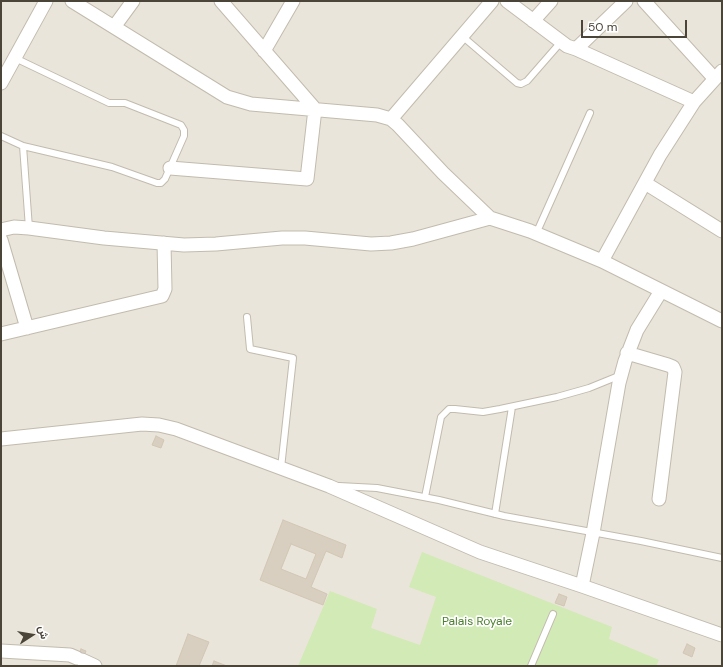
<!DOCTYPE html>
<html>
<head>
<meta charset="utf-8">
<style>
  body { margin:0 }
  #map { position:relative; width:723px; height:667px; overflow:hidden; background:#f6f3ec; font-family:"DM Sans",Vazirmatn,sans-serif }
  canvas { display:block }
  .frame { position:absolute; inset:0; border:2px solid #4b4439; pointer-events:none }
  .north { position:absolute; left:12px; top:615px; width:40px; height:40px; -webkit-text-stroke:3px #fff; paint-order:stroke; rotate:78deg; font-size:11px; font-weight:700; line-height:16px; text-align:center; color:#4b4439 }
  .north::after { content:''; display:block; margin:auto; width:14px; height:18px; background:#4b4439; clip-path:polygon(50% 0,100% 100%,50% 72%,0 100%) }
  .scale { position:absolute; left:581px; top:20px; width:106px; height:18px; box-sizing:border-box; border:2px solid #4b4439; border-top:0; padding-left:5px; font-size:12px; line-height:14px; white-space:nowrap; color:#4b4439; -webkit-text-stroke:3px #fff; paint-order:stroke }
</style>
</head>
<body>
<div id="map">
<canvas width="723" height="667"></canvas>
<div class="frame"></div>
<div class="north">ش</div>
<div class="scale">50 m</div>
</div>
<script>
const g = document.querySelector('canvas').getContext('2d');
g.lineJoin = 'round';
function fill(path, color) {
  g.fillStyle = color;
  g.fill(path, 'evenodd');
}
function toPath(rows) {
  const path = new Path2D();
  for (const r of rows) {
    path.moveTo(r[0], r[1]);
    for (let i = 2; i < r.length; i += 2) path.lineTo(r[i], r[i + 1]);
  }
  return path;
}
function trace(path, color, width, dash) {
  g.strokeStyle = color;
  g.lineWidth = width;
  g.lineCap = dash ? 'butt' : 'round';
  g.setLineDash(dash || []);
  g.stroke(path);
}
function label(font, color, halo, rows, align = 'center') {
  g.font = font + ' "DM Sans",sans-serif';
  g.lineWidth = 3.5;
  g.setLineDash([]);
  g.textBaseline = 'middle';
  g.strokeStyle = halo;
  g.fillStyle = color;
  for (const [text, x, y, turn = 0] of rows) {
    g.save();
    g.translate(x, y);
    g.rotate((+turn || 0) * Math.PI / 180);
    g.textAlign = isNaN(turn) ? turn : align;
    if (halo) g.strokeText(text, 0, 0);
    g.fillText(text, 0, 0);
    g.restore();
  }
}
fill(toPath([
  [1,1,722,1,722,666,1,666]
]), '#eae5da');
fill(toPath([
  [422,552,612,627,609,639,659,660,656,666,298,666,330,591,377,609,371,628,420,645,436,597,409,587]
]), '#d2eab5');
const building = toPath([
  [156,436,164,440,161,448,152,445,156,436],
  [283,520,346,545,342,558,326,551,311,587,327,594,323,605,260,580,283,520],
  [291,544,316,554,306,579,281,569,291,544],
  [559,594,567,597,564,606,555,603,559,594],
  [188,634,209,642,199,666,176,666,188,634],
  [687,644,695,648,692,657,683,653,687,644],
  [81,649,86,651,80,666,74,666,81,649],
  [214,661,227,666,212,666,214,661]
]);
fill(building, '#d8cfc1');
trace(building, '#d3c7b4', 1);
const lane = toPath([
  [462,36,517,83,521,84,527,81,561,42],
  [1,136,23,146,112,167,157,183,161,183,165,179,184,136,184,130,181,125,125,103,109,103,15,58],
  [23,146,29,228],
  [536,234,590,113],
  [247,317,250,349,293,358,281,468],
  [339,486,377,488,439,500,504,516,641,541,722,558],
  [425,497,441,417,449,409,455,409,483,412,500,409,557,397,589,388,621,375],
  [495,514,512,407],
  [531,666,553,614]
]);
const street = toPath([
  [72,1,227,97,251,104,377,115,391,119,398,125,443,173,490,218,530,231,602,261,722,321],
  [507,1,567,46,576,49,626,1],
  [644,1,714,78],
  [533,21,551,1],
  [114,27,133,1],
  [576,49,694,102],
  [264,51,293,1],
  [1,83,46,1],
  [391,119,492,1],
  [170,168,307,179,315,109,221,1],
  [645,183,722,231],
  [1,230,14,227,29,228,104,238,184,245,216,244,282,238,305,238,371,244,391,243,413,239,490,218],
  [1,240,27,328],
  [602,261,660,155,694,102,722,71],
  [1,334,162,296,165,289,164,243],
  [627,353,668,365,673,367,675,372,659,499],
  [1,439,142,424,159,425,176,429,329,486,480,552,582,586,722,635],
  [582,586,593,533,619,383,625,361,637,330,661,291],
  [1,651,70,655,77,658],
  [82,660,95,666]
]);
trace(lane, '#c2bbae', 8);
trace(street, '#c2bbae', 15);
trace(lane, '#fff', 6);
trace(street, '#fff', 13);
label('12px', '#4a7f2a', '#fff', [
  ["Palais Royale",477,622]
]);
</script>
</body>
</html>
